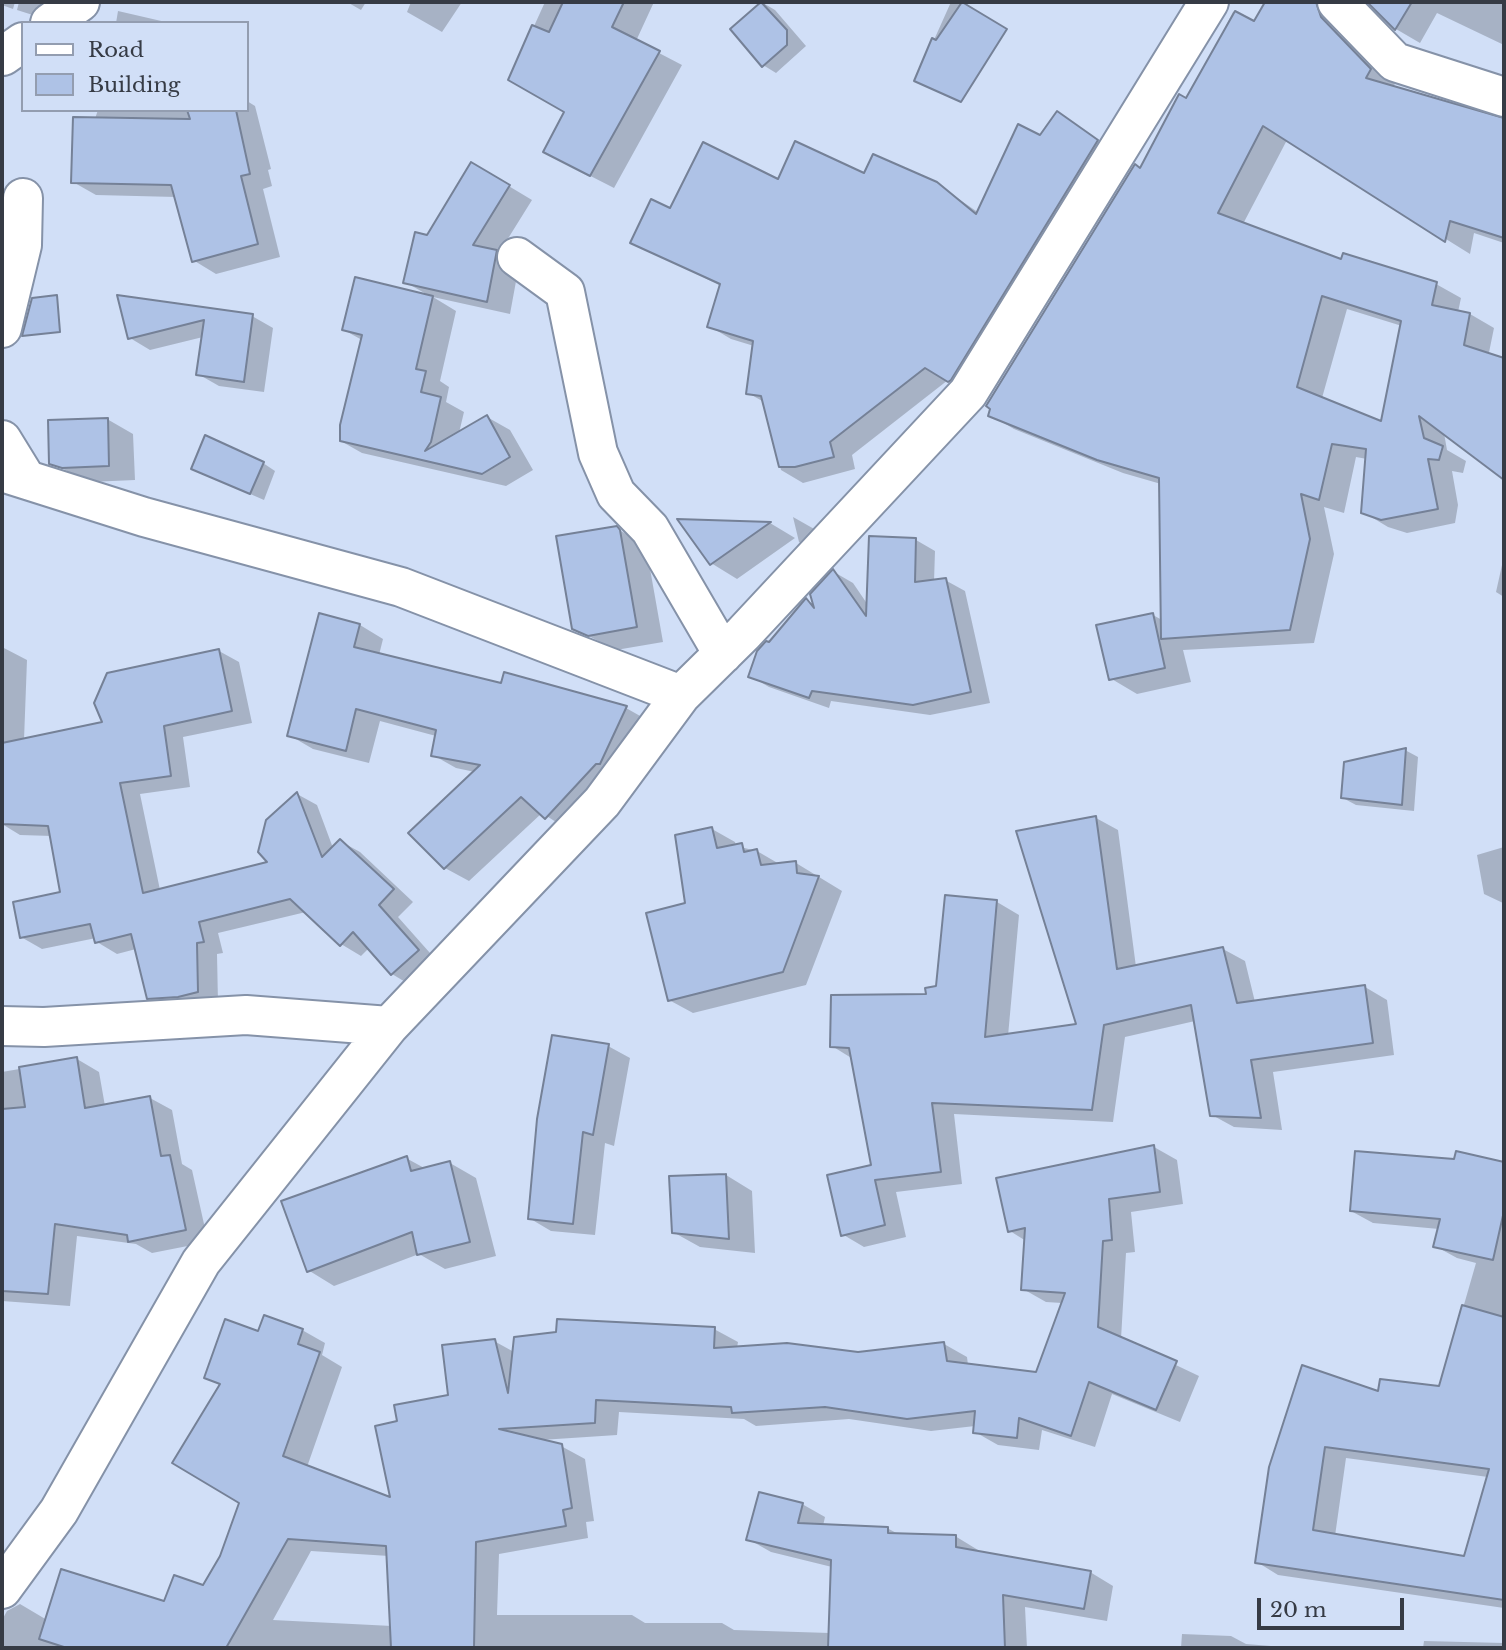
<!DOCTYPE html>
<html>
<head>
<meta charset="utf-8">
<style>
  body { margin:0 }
  #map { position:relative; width:1506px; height:1650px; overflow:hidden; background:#d1dff7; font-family:"Libre Baskerville",serif }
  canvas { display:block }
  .frame { position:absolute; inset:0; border:4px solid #363b45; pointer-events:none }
  .legend { position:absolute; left:21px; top:21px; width:228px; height:91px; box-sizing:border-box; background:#d1dff7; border:2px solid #939db0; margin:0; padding:9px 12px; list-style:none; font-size:21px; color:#363b45 }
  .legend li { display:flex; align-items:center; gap:14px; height:35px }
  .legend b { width:35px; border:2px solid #939db0 }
  .scale { position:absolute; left:1257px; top:1598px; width:147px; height:32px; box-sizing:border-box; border:4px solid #363b45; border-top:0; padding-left:9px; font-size:21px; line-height:24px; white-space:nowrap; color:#363b45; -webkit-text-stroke:5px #d1dff7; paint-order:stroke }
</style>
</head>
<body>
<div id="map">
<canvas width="1506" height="1650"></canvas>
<div class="frame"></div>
<ul class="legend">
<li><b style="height:9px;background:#fff"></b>Road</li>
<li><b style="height:19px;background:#aec2e6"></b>Building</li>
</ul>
<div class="scale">20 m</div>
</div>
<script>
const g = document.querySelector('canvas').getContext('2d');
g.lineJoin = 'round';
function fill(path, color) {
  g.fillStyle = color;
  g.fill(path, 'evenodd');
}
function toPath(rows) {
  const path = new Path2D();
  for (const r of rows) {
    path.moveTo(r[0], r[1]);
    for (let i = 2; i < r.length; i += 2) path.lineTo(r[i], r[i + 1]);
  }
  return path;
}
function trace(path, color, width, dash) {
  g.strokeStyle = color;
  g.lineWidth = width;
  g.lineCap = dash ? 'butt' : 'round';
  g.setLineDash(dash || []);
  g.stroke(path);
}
fill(toPath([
  [2,2,15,2,13,9,2,5],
  [19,2,44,2,39,17,17,10],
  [347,2,366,2,361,10],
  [411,2,462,2,442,32,407,12],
  [545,2,654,2,636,41,682,65,614,188,569,165,566,111,510,79],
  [951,2,961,2,1007,30,960,102,916,80],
  [1285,2,1345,2,1345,33,1395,84,1392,88,1477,113,1504,129,1504,243,1474,233,1470,254,1287,140,1243,224,1342,261,1436,284,1461,298,1458,312,1470,314,1494,328,1477,411,1504,379,1504,478,1444,433,1447,450,1466,461,1463,473,1452,471,1458,505,1455,523,1407,533,1388,527,1363,512,1367,459,1356,457,1344,513,1324,507,1334,554,1314,643,1183,650,1191,682,1137,694,1110,678,1153,615,1162,620,1161,484,1123,473,1014,429,990,415,1187,101,1233,12,1255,23,1279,14],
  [1347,309,1402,326,1382,423,1322,398],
  [1368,2,1504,2,1504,45,1437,13,1420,43,1396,29],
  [763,3,775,10,806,46,776,73,763,65,732,29],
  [118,11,170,23,171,23,116,23],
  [247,101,255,106,271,169,268,170,272,186,263,189,280,257,216,274,193,260,176,197,96,195,73,182,98,110,247,110],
  [1057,114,1120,154,971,394,948,380,852,455,855,469,803,483,781,470,764,402,748,393,754,346,731,339,709,326,721,286,633,242,671,210,778,182,865,175,937,184,979,213],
  [472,164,532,200,499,253,519,265,510,314,433,297,456,311,440,381,449,387,446,402,464,412,459,433,487,417,510,430,533,470,506,486,362,453,339,440,362,340,344,330,428,295,405,282,428,237],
  [119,297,252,316,273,328,264,392,219,386,198,374,203,337,150,350,130,338],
  [107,419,133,434,135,480,90,482,51,463],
  [263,463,275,471,264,500,193,469],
  [793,517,816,530,825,557,799,542],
  [680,521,770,523,795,538,737,579,711,563],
  [616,528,646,546,663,642,616,650,573,628],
  [916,540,935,551,934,582,945,580,965,591,990,703,930,715,831,701,829,708,769,687,750,676,770,644,807,601,815,605,834,572,853,583,868,605],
  [1504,556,1504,597,1496,592],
  [360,625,383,639,379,655,502,685,626,708,649,721,570,831,542,813,469,881,445,868,411,833,475,772,456,768,433,755,436,736,380,721,369,763,313,749,289,735],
  [2,647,27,660,24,740,105,723,219,651,239,662,252,723,183,737,190,787,140,794,160,890,270,863,297,794,317,805,333,848,340,841,360,852,413,902,398,917,438,962,412,986,392,974,369,948,361,956,341,944,306,912,218,933,223,953,217,954,218,1003,169,1010,148,998,136,949,117,954,97,942,96,938,42,949,21,937,62,894,52,836,20,835,2,824],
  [1405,750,1418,757,1414,811,1356,805,1343,798],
  [1096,818,1118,830,1136,967,1223,949,1245,961,1255,1002,1365,987,1387,1000,1394,1055,1273,1072,1282,1130,1234,1127,1212,1115,1195,1021,1125,1037,1113,1122,954,1114,962,1184,896,1192,906,1237,864,1247,842,1234,873,1167,853,1059,832,1046,938,988,947,897,997,902,1019,915,1008,1036,1078,1025],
  [712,829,735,842,736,846,757,851,781,865,796,863,842,891,806,985,693,1013,669,1000,687,904],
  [1504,847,1504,908,1503,903,1484,894,1477,855],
  [608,1046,630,1058,614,1146,605,1143,595,1235,551,1231,529,1218],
  [77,1059,99,1072,105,1106,150,1098,172,1110,182,1164,192,1170,208,1242,152,1253,136,1244,77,1236,70,1306,2,1301,2,1072],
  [1154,1147,1177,1160,1183,1204,1131,1212,1135,1252,1126,1253,1121,1339,1199,1376,1180,1422,1112,1394,1095,1447,1042,1430,1039,1450,998,1445,975,1432,975,1426,931,1431,849,1419,756,1426,744,1419,619,1412,617,1435,541,1440,561,1446,585,1459,594,1521,586,1522,588,1538,499,1554,497,1615,632,1615,645,1623,722,1623,734,1630,830,1633,832,1567,771,1552,748,1539,802,1504,825,1517,823,1526,887,1528,900,1535,955,1536,978,1550,978,1553,1090,1572,1113,1586,1107,1621,1025,1607,1027,1648,2,1648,2,1620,7,1611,20,1604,47,1620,165,1604,204,1587,222,1557,242,1503,221,1386,206,1377,259,1333,302,1330,325,1343,322,1355,342,1367,307,1467,393,1500,399,1423,450,1396,494,1341,514,1352,714,1329,738,1342,737,1348,858,1354,944,1344,967,1357,968,1365,1037,1374,1062,1303,1046,1302,1023,1289,1026,1241,1010,1231],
  [311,1551,389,1556,392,1626,273,1620],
  [1457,1154,1504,1164,1504,1608,1278,1575,1257,1562,1270,1468,1380,1393,1440,1388,1476,1263,1457,1258,1435,1246,1439,1229,1373,1223,1351,1211,1456,1161],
  [1346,1458,1488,1477,1465,1558,1335,1536],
  [406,1158,426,1169,450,1163,476,1178,496,1256,445,1269,419,1254,334,1286,308,1270],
  [726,1175,752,1191,755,1253,700,1247,673,1232],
  [1182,1634,1231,1636,1246,1644,1296,1648,1181,1648],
  [1424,1641,1504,1643,1504,1648,1423,1648]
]), '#0003');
const building = toPath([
  [563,2,624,2,612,27,660,51,590,176,543,152,564,112,508,80,532,25,549,32,563,2],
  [761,2,787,30,787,45,762,67,730,29,761,2],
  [962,2,1007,29,961,102,914,81,932,38,936,40,962,2],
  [1265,2,1316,2,1321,17,1371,69,1366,78,1504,118,1504,238,1450,221,1445,242,1263,126,1218,213,1341,259,1343,253,1437,282,1432,305,1470,313,1464,345,1504,358,1504,480,1419,416,1424,438,1443,446,1439,460,1428,459,1438,509,1381,520,1361,513,1366,449,1332,444,1319,500,1301,494,1310,539,1290,630,1161,639,1159,478,1097,460,988,416,990,409,986,406,1135,164,1140,168,1179,94,1186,98,1235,11,1254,21,1265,2],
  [1322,296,1401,321,1381,421,1297,387,1322,296],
  [1367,2,1412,2,1395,30,1367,2],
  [187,110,236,110,250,174,241,176,258,244,192,262,171,185,71,183,73,117,190,119,187,110],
  [1057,111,1098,140,951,380,948,382,925,368,830,442,834,457,795,467,779,467,761,396,746,394,753,341,707,327,720,284,630,243,651,199,670,208,703,142,778,179,795,141,864,173,873,154,937,182,976,214,1018,124,1040,135,1057,111],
  [471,162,510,185,473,245,497,250,487,302,403,283,415,232,427,235,471,162],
  [355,277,433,296,416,369,426,371,421,392,441,397,431,442,425,451,487,415,510,457,482,474,340,441,340,425,362,335,342,330,355,277],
  [57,295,60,332,22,336,32,298,57,295],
  [117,295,253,314,244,382,196,375,204,320,128,339,117,295],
  [108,418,109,466,62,468,49,464,48,420,108,418],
  [205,435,264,462,250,494,191,469,205,435],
  [677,519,771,522,710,565,677,519],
  [617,526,620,530,637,627,588,636,572,629,556,536,617,526],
  [869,536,916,538,915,582,946,578,971,692,913,705,812,691,809,698,748,677,757,651,766,641,769,642,806,598,814,608,810,594,833,569,866,616,869,536],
  [319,613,360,624,354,647,501,683,504,672,627,706,600,764,596,764,545,819,521,797,444,869,408,833,480,765,431,756,436,730,356,709,346,751,287,736,319,613],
  [1153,613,1165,668,1109,680,1096,625,1153,613],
  [219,649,232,711,164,726,171,776,120,783,143,893,267,862,258,852,266,820,297,792,322,857,340,839,394,889,379,905,419,950,391,975,353,932,340,946,290,899,199,922,204,942,197,943,198,992,178,997,147,999,131,934,95,943,90,924,20,938,13,902,60,892,48,826,2,824,2,743,102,722,94,703,107,673,219,649],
  [1406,748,1402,805,1341,798,1344,762,1406,748],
  [1096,816,1117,969,1223,947,1237,1003,1365,985,1373,1043,1251,1060,1261,1118,1210,1116,1191,1005,1104,1025,1092,1110,932,1103,941,1172,875,1180,885,1225,841,1236,827,1175,871,1165,849,1048,830,1047,831,995,926,994,925,988,936,986,945,895,997,900,985,1037,1076,1024,1016,831,1096,816],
  [712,827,717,848,742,843,744,852,757,849,761,865,796,861,797,873,819,876,783,972,668,1001,646,913,685,903,675,835,712,827],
  [552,1035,609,1044,593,1135,583,1132,573,1224,528,1219,537,1119,552,1035],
  [77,1057,85,1108,150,1096,161,1156,170,1155,186,1230,128,1242,127,1235,55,1224,48,1294,2,1291,2,1109,25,1107,19,1067,77,1057],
  [1154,1145,1160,1192,1109,1199,1112,1240,1103,1241,1098,1327,1177,1361,1156,1410,1089,1382,1071,1436,1019,1418,1017,1438,973,1433,975,1411,907,1419,825,1407,732,1413,731,1407,596,1400,595,1423,499,1429,562,1444,572,1508,563,1510,566,1526,476,1542,474,1648,391,1648,386,1546,288,1539,226,1648,67,1648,39,1639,61,1569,164,1601,174,1575,203,1585,220,1556,239,1503,172,1463,220,1384,204,1378,225,1319,258,1331,264,1315,303,1329,298,1344,320,1352,283,1456,390,1497,375,1426,397,1421,394,1405,448,1395,442,1345,495,1339,508,1393,514,1337,556,1332,557,1319,715,1327,714,1348,787,1343,858,1352,944,1342,947,1361,1036,1372,1065,1293,1021,1290,1025,1228,1008,1232,996,1178,1154,1145],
  [1355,1151,1454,1159,1456,1151,1504,1162,1504,1211,1493,1260,1433,1247,1440,1219,1350,1211,1355,1151],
  [407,1156,411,1171,450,1161,470,1242,417,1255,412,1232,307,1272,281,1201,407,1156],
  [726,1174,729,1239,672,1233,669,1176,726,1174],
  [1462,1305,1504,1317,1504,1600,1255,1563,1269,1467,1302,1365,1378,1391,1380,1379,1439,1386,1462,1305],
  [1325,1447,1489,1469,1464,1556,1313,1530,1325,1447],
  [759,1492,803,1503,798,1523,888,1527,888,1533,956,1535,956,1547,1091,1571,1084,1609,1003,1595,1005,1648,828,1648,831,1560,746,1540,759,1492]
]);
fill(building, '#aec2e6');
trace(building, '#758197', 2);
const minor = toPath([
  [1337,2,1395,62,1504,97],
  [50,23,80,2],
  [3,56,23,42],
  [517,257,565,292,598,453,616,494,650,529,723,654],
  [2,328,22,245,23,198],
  [2,440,26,479],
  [2,472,144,517,401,587,681,695],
  [2,1026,44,1027,246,1015,389,1026],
  [2,1589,59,1511,201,1262,389,1026,602,802,681,695,743,634,968,393,1209,2]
]);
trace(minor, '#8592a8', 42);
trace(minor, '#fff', 38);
</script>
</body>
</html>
